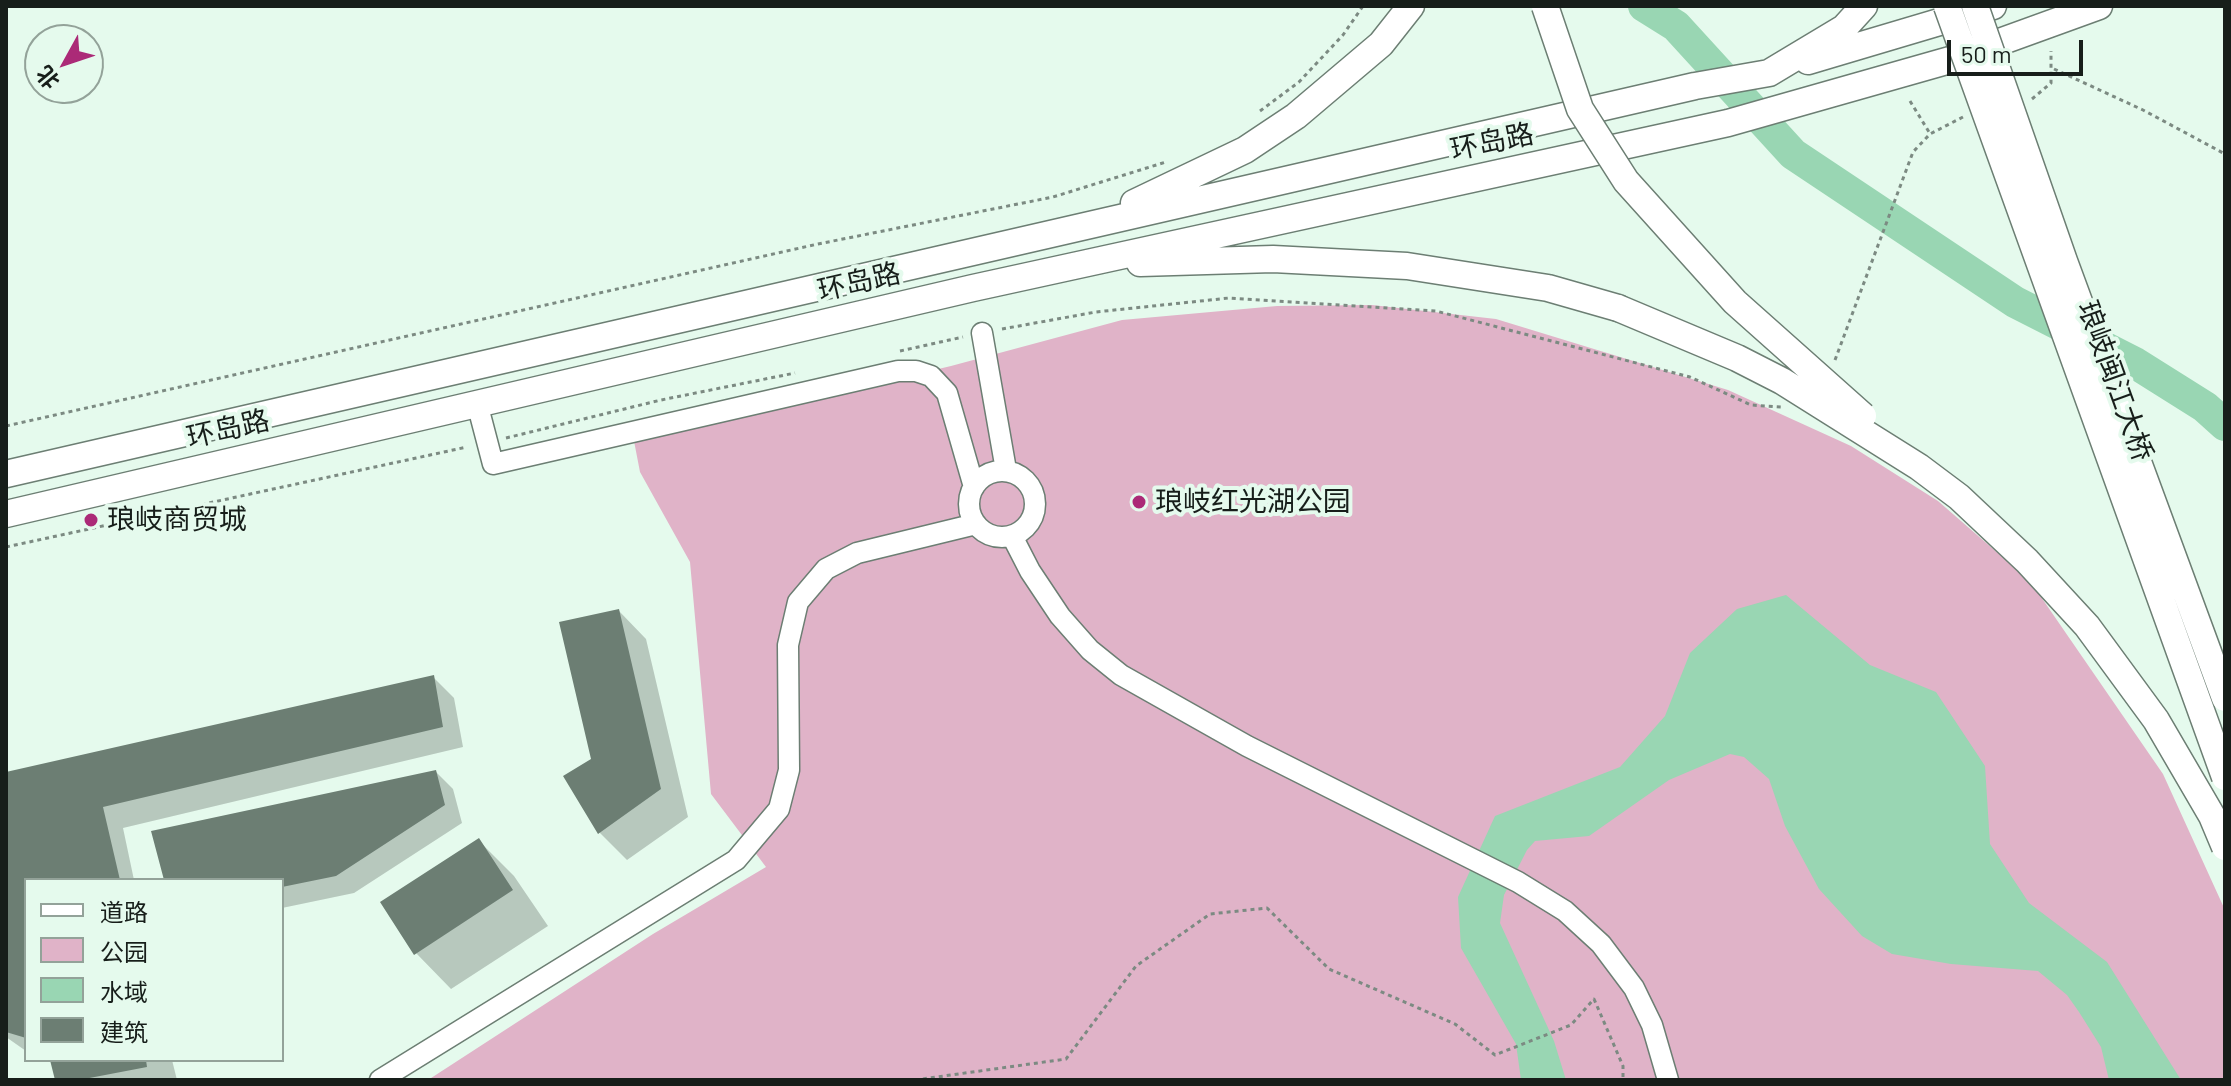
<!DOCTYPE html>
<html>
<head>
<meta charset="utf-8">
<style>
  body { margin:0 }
  #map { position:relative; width:2231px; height:1086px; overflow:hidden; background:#e5faed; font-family:Barlow,"Noto Sans SC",sans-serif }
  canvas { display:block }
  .frame { position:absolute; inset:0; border:8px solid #171e1a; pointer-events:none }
  .legend { position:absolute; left:24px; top:878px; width:260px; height:184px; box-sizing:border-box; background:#e5faed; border:2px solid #93a299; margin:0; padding:10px 14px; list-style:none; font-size:24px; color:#171e1a }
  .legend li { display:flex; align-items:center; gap:16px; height:40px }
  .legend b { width:40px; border:2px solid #93a299 }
  .north { position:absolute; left:24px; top:24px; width:80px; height:80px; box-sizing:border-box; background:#e5faed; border:2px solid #93a299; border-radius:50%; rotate:230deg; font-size:22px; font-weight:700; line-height:32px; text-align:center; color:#171e1a }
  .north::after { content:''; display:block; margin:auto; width:28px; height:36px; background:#ab2a77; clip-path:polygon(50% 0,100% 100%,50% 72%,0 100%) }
  .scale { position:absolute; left:1947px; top:40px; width:136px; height:36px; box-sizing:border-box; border:4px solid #171e1a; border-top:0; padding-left:10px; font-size:24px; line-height:28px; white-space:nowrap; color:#171e1a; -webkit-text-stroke:6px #e5faed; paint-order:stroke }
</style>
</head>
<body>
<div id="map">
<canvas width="2231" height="1086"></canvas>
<div class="frame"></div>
<ul class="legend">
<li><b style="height:10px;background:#fff"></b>道路</li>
<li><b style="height:22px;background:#e0b3c8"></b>公园</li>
<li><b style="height:22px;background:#99d6b3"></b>水域</li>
<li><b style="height:22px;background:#6c7e73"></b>建筑</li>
</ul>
<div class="north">北</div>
<div class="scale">50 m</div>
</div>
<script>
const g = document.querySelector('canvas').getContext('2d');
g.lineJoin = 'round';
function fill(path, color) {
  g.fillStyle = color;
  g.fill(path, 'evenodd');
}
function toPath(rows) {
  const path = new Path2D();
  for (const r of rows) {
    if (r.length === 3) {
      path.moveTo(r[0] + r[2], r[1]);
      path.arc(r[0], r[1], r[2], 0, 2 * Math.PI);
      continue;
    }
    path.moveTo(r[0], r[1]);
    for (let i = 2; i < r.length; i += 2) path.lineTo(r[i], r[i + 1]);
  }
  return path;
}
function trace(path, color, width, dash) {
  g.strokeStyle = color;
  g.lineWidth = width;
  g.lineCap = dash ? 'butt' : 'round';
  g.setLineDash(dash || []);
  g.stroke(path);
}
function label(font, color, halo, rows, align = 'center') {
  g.font = font + ' Barlow,"Noto Sans SC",sans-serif';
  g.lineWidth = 8;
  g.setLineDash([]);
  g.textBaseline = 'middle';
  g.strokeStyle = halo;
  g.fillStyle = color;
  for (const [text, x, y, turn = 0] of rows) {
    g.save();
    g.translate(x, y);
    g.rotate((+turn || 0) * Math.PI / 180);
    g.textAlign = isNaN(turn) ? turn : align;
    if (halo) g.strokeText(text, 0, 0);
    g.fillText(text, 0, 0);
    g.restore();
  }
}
fill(toPath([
  [1372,305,1496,319,1728,390,1851,446,1938,501,2030,581,2163,774,2225,910,2225,1080,428,1080,653,934,766,867,711,794,690,562,640,472,634,441,951,366,1122,320,1277,306]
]), '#e0b3c8');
fill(toPath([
  [1786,595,1870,665,1936,692,1985,766,1990,844,2029,903,2107,962,2181,1080,2109,1080,2101,1047,2079,1012,2067,995,2038,971,1951,964,1892,954,1862,936,1819,889,1785,826,1769,779,1744,757,1730,754,1669,780,1589,836,1535,841,1527,850,1504,895,1500,923,1554,1041,1566,1080,1521,1080,1516,1044,1461,948,1458,897,1495,816,1620,767,1665,716,1690,653,1737,609]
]), '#99d6b3');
fill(toPath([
  [619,611,646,639,688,817,627,860,600,833,566,777,593,760],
  [433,677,454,698,463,747,123,828,134,880,26,880,26,1051,6,1037,6,774],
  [436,772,453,789,462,823,354,893,282,908,282,880,166,880],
  [478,840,514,876,548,926,451,989,416,953],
  [52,1060,172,1060,177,1080,57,1080]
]), '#0003');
trace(toPath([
  [1644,6,1676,26,1793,154,2015,302,2135,363,2205,407,2225,425]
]), '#99d6b3', 32);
fill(toPath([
  [619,609,661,789,598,834,563,776,591,759,559,622],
  [434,675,443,727,103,807,120,880,26,880,26,1038,6,1032,6,772],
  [436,770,445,805,336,876,282,887,282,880,164,880,151,831],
  [479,838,513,890,414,955,380,902],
  [50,1060,146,1060,147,1067,79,1080,55,1080]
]), '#6c7e73');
const tertiary = toPath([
  [982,333,1006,470],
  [477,403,493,464,898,371,916,371,931,376,947,393,974,487],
  [1002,504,33],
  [1012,536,1030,571,1060,616,1090,650,1121,675,1247,746,1518,882,1565,911,1601,944,1634,988,1652,1025,1668,1080],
  [380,1080,736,860,779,809,789,770,788,645,798,602,826,569,857,553,976,524]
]);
const primary = toPath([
  [1808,61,1993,6],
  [1134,203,1245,150,1296,116,1381,44,1411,6],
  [1140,263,1273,259,1407,266,1548,288,1618,308],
  [6,474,1695,86,1769,73,1844,28,1864,6],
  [6,514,973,288,1728,123,1950,60,2099,6]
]);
trace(tertiary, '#6c7e73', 23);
trace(primary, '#6c7e73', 29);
trace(toPath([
  [2054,69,2143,110,2225,154],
  [2032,99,2051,83,2051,51],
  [1910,101,1929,132],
  [1260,111,1299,82,1343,35,1363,6],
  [1002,329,1096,312,1229,298,1436,311,1690,377,1751,405,1781,407],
  [900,351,963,337],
  [1835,360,1913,152,1930,134,1963,117],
  [6,426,818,244,1053,197,1166,162],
  [506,438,661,400,795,373],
  [6,547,467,447],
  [915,1080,1066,1059,1136,966,1210,914,1267,908,1329,969,1455,1024,1495,1055,1571,1025,1594,999,1623,1066,1623,1080]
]), '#7c8a82', 3, [4, 4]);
trace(tertiary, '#fff', 20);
trace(primary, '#fff', 26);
const primaryBridge = toPath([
  [1545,6,1580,109,1626,181,1735,302,1863,416],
  [1618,308,1737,358,1782,381,1919,467,1959,497,2027,561,2087,626,2156,720,2212,816,2225,847]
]);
const trunkBridge = toPath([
  [1947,6,2225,777],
  [1975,6,2064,261,2225,698]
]);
trace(primaryBridge, '#6c7e73', 29, []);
trace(trunkBridge, '#6c7e73', 29, []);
trace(primaryBridge, '#fff', 26);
trace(trunkBridge, '#fff', 26);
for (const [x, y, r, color] of [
  [1139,502,8,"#ab2a77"],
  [91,520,8,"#ab2a77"]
]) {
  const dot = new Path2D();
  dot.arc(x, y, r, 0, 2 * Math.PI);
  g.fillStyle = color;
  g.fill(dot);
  trace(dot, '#e5faed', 3);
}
label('28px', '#171e1a', '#e5faed', [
  ["环岛路",1492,142,-12],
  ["环岛路",859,282,-13],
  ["琅岐闽江大桥",2115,381,70],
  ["环岛路",228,429,-13]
]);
label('28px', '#171e1a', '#e5faed', [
  ["琅岐红光湖公园",1155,502],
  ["琅岐商贸城",107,520]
], 'left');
</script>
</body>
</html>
